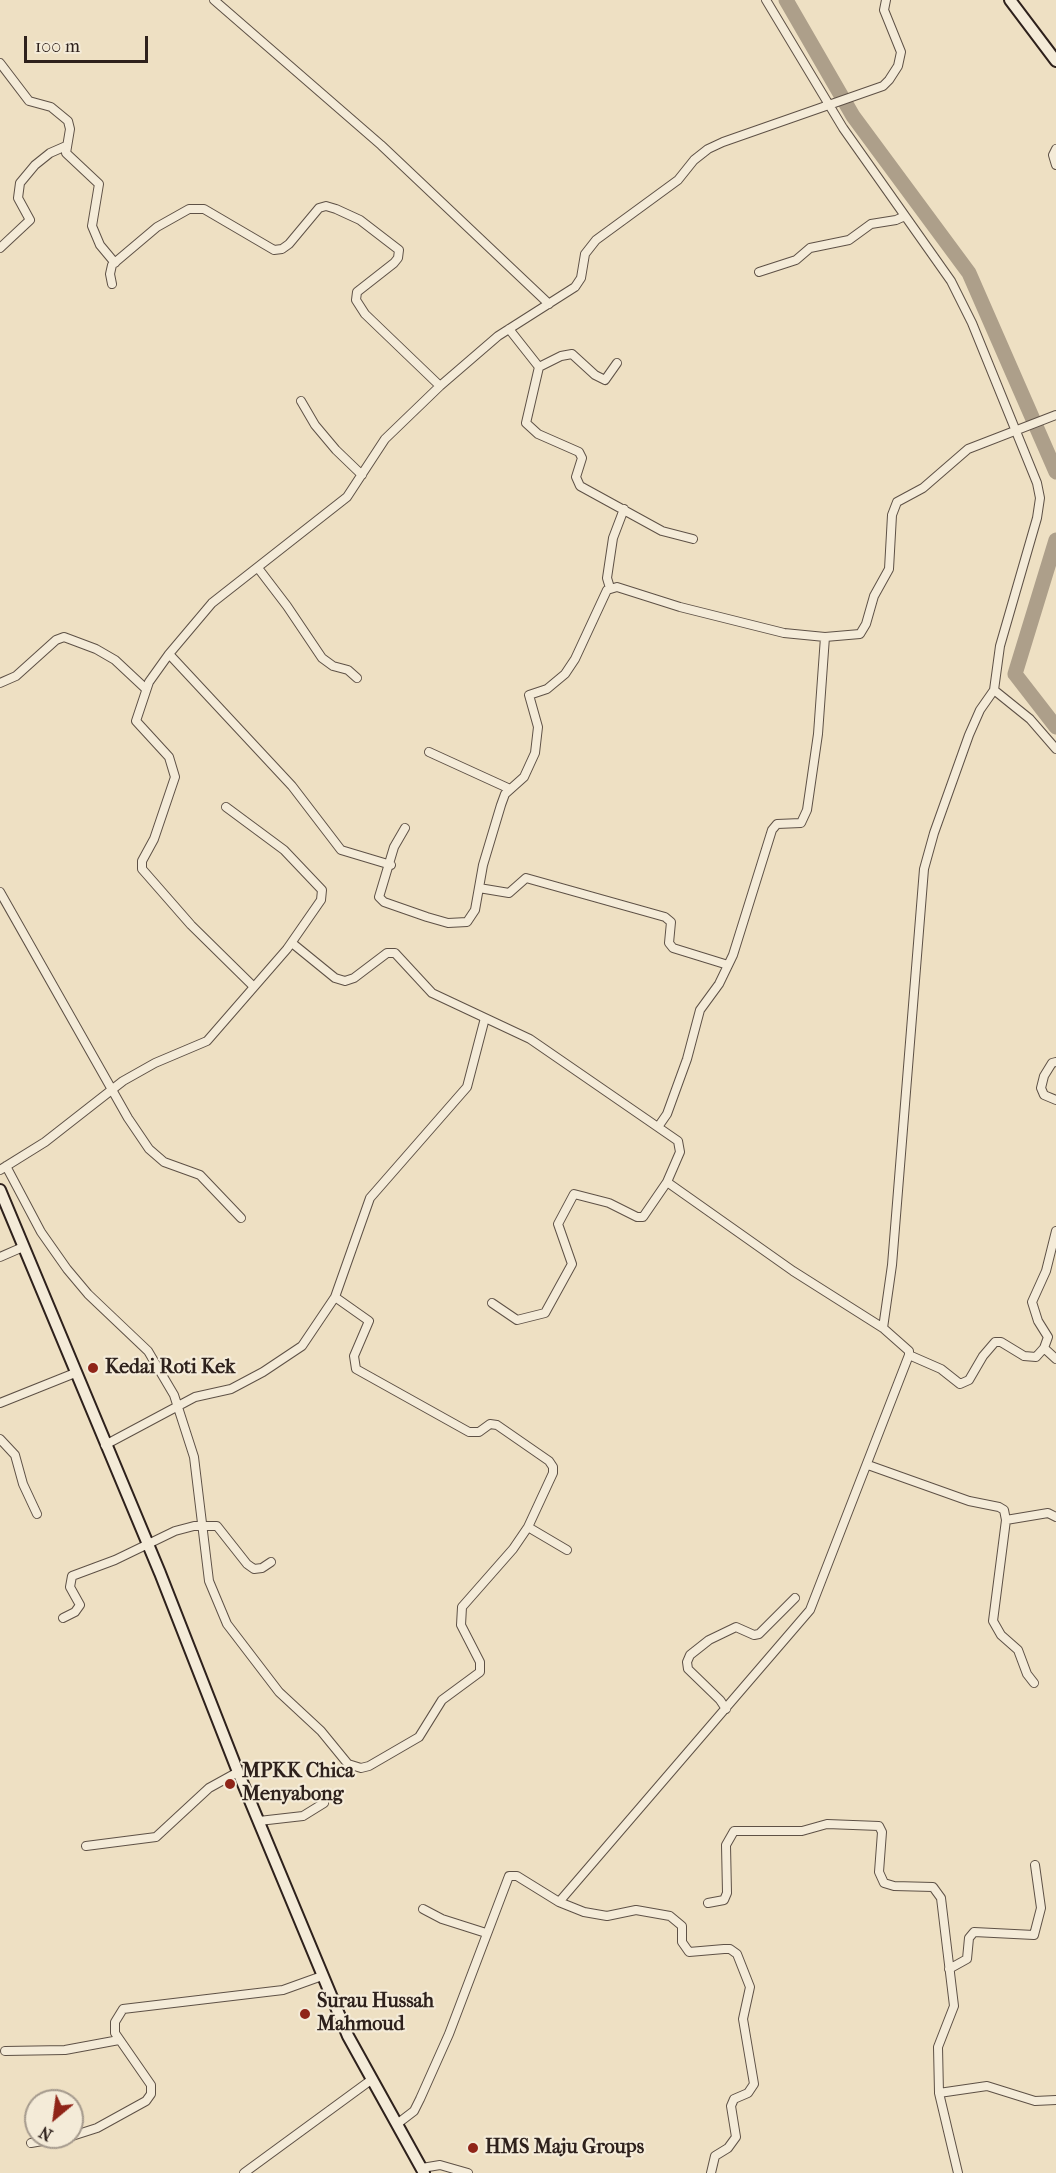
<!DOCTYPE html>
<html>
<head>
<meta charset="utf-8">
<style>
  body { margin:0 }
  #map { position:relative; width:1056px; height:2173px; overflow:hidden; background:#eee0c3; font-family:"IM FELL French Canon",serif }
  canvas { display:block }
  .north { position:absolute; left:24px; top:2089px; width:60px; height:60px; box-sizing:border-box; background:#f4ebd8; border:2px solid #a59a8d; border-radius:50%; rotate:209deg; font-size:16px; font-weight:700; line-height:24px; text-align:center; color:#2e211c }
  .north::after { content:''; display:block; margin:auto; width:21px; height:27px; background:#8f2418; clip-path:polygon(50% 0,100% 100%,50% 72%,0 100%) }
  .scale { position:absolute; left:24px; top:36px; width:124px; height:27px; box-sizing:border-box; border:3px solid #2e211c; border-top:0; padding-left:8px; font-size:18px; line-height:21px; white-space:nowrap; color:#2e211c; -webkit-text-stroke:4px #f4ebd8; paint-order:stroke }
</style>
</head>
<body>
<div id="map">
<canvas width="1056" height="2173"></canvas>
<div class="north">N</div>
<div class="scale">100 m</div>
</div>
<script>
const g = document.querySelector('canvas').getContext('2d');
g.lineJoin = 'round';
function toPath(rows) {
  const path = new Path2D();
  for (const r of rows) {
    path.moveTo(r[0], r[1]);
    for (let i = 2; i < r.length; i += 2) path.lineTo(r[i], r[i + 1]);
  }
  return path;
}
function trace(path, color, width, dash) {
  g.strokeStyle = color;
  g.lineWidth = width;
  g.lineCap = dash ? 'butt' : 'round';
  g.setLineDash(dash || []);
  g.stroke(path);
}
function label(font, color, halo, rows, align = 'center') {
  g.font = font + ' "IM FELL French Canon",serif';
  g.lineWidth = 4.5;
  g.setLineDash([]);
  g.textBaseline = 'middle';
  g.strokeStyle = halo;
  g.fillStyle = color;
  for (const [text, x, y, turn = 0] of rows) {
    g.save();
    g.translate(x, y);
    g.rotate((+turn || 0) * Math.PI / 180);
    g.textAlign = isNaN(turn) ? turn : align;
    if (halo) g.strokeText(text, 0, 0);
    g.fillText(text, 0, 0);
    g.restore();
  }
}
trace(toPath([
  [786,0,853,116,969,273,1056,472],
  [1056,540,1015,674,1056,727]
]), '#ad9f8a', 15);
const street = toPath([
  [214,0,381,145,549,304],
  [766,0,843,128,951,281,972,323,1037,483,1040,498,1037,518,1000,646,994,690,1030,719,1056,749],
  [0,63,29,101,51,107,68,121,70,129,66,153,99,184,92,226,100,245,115,263],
  [1056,149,1053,155,1056,165],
  [0,248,30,220,18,198,20,183,35,165,50,153,66,146],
  [759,272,796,260,810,248,849,240,871,224,896,220,905,216],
  [112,284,110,274,112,265,157,227,189,209,204,209,274,250,282,249,289,244,319,208,326,206,336,209,360,220,399,250,398,258,394,263,357,292,356,300,365,314,440,386],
  [509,329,539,367,526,423,538,434,579,452,582,458,576,477,580,486,662,531,693,539],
  [539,367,561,356,572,354,595,375,605,380,617,363],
  [301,401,315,425,336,450,362,475],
  [258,568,287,606,322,658,333,666,348,670,357,678],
  [610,588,607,578,613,538,624,509],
  [169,654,292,786,341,850,391,865],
  [0,683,16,676,56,640,64,637,96,649,115,660,146,689],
  [429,752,510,789],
  [405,828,394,847,379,897,384,902,427,917,448,923,467,922,475,910,483,865,501,805,505,794,524,777,535,753,538,727,529,695,547,689,565,674,575,659,607,590,617,587,680,607,784,633,825,637,860,634,866,624,874,596,889,569,892,515,897,502,923,488,968,449,1056,415],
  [479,888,509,893,526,878,665,917,671,922,669,943,673,948,728,965],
  [0,892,128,1118,149,1149,164,1162,200,1175,241,1218],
  [292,943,335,978,345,981,354,978,387,953,395,953,432,993,530,1039,678,1141,680,1152,667,1182,643,1217,637,1217,609,1203,574,1194,558,1224,572,1264,545,1313,517,1320,492,1303],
  [253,986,191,925,142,869,142,861,154,839,175,777,169,757,136,721,149,682,169,654,212,603,347,497,385,439,440,386,498,336,575,287,581,278,585,254,596,240,678,180,694,160,708,149,723,142,883,86,889,80,898,66,901,52,884,10,886,0],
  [1056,1062,1052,1063,1044,1076,1041,1088,1044,1095,1056,1100],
  [658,1127,667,1114,687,1059,700,1010,719,984,733,955,772,830,777,824,801,823,807,810,818,734,825,637],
  [6,1166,41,1232,67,1269,88,1294,148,1351,174,1395,194,1457,209,1581,227,1624,279,1692,321,1731,348,1764,361,1768,369,1766,419,1737,442,1700,480,1672,480,1662,461,1625,462,1607,513,1549,528,1527],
  [0,1170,45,1142,123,1081,155,1063,207,1041,287,949,321,900,322,890,284,850,226,807],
  [0,1257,23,1247],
  [335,1297,369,1321,354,1356,356,1369,469,1432,479,1432,490,1424,497,1425,549,1461,553,1467,553,1473,528,1527,567,1550],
  [883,1328,892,1265,924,869,934,833,969,735,980,710,994,690],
  [1044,1348,1056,1359],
  [909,1355,941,1369,960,1384,969,1380,983,1356,995,1342,1001,1342,1024,1356,1036,1357,1044,1348,1048,1337,1038,1321,1032,1302,1046,1271,1056,1231],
  [0,1403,75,1373],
  [0,1439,15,1455,23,1484,37,1514],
  [105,1445,195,1397,231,1389,263,1372,302,1346,335,1297,370,1198,467,1087,485,1018],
  [868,1465,969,1501,999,1507,1004,1510,1006,1520,1048,1513,1056,1517],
  [1006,1520,993,1621,1001,1635,1018,1650,1027,1674,1034,1683],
  [63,1618,75,1612,80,1605,70,1587,72,1576,115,1560,175,1531,194,1526,217,1526,247,1564,254,1569,262,1568,271,1562],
  [726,1709,720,1700,688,1669,687,1662,690,1655,709,1640,736,1627,754,1635,759,1634,795,1598],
  [259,1821,303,1816,324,1803],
  [86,1846,156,1837,209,1788,238,1772],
  [559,1902,584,1912,607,1916,636,1910,670,1916,682,1926,682,1942,689,1952,724,1949,730,1949,737,1954,750,1987,743,2019,754,2084,748,2093,734,2099,731,2106,736,2137,728,2148,715,2156,711,2173],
  [708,1903,724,1900,727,1893,726,1845,734,1831,802,1831,827,1824,879,1826,882,1832,879,1872,884,1883,894,1886,933,1887,941,1898,954,2006,938,2047,939,2093,958,2173],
  [423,1909,442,1919,486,1933],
  [949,1969,967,1959,969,1938,974,1932,1034,1935,1041,1908,1035,1865],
  [5,2051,65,2050,119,2040],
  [939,2093,987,2086,1035,2101,1056,2100],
  [397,2124,414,2111,420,2099,449,2034,509,1876,517,1876,559,1902,810,1610,909,1355,909,1351,883,1328,793,1271,667,1182],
  [72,2136,97,2128,146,2101,151,2094,151,2085,115,2033,115,2022,123,2009,283,1990,322,1976],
  [31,2143,65,2137],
  [422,2168,440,2165,468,2173],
  [244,2173,371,2080]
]);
const secondary = toPath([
  [1010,0,1056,61],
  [0,1190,160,1573,238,1772,348,2036,424,2173]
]);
trace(street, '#5e5146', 10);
trace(secondary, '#2e211c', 14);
trace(street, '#f4ebd8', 8);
trace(secondary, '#f4ebd8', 10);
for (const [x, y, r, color] of [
  [93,1368,6,"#8f2418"],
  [230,1784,6,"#8f2418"],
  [305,2014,6,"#8f2418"],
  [473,2148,6,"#8f2418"]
]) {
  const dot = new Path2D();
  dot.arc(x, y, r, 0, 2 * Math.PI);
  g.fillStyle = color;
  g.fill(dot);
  trace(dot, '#f4ebd8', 2);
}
label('bold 20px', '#2e211c', '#f4ebd8', [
  ["Kedai Roti Kek",105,1368],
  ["MPKK Chica",242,1772],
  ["Menyabong",242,1795],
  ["Surau Hussah",317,2002],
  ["Mahmoud",317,2025],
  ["HMS Maju Groups",485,2148]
], 'left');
</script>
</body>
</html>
